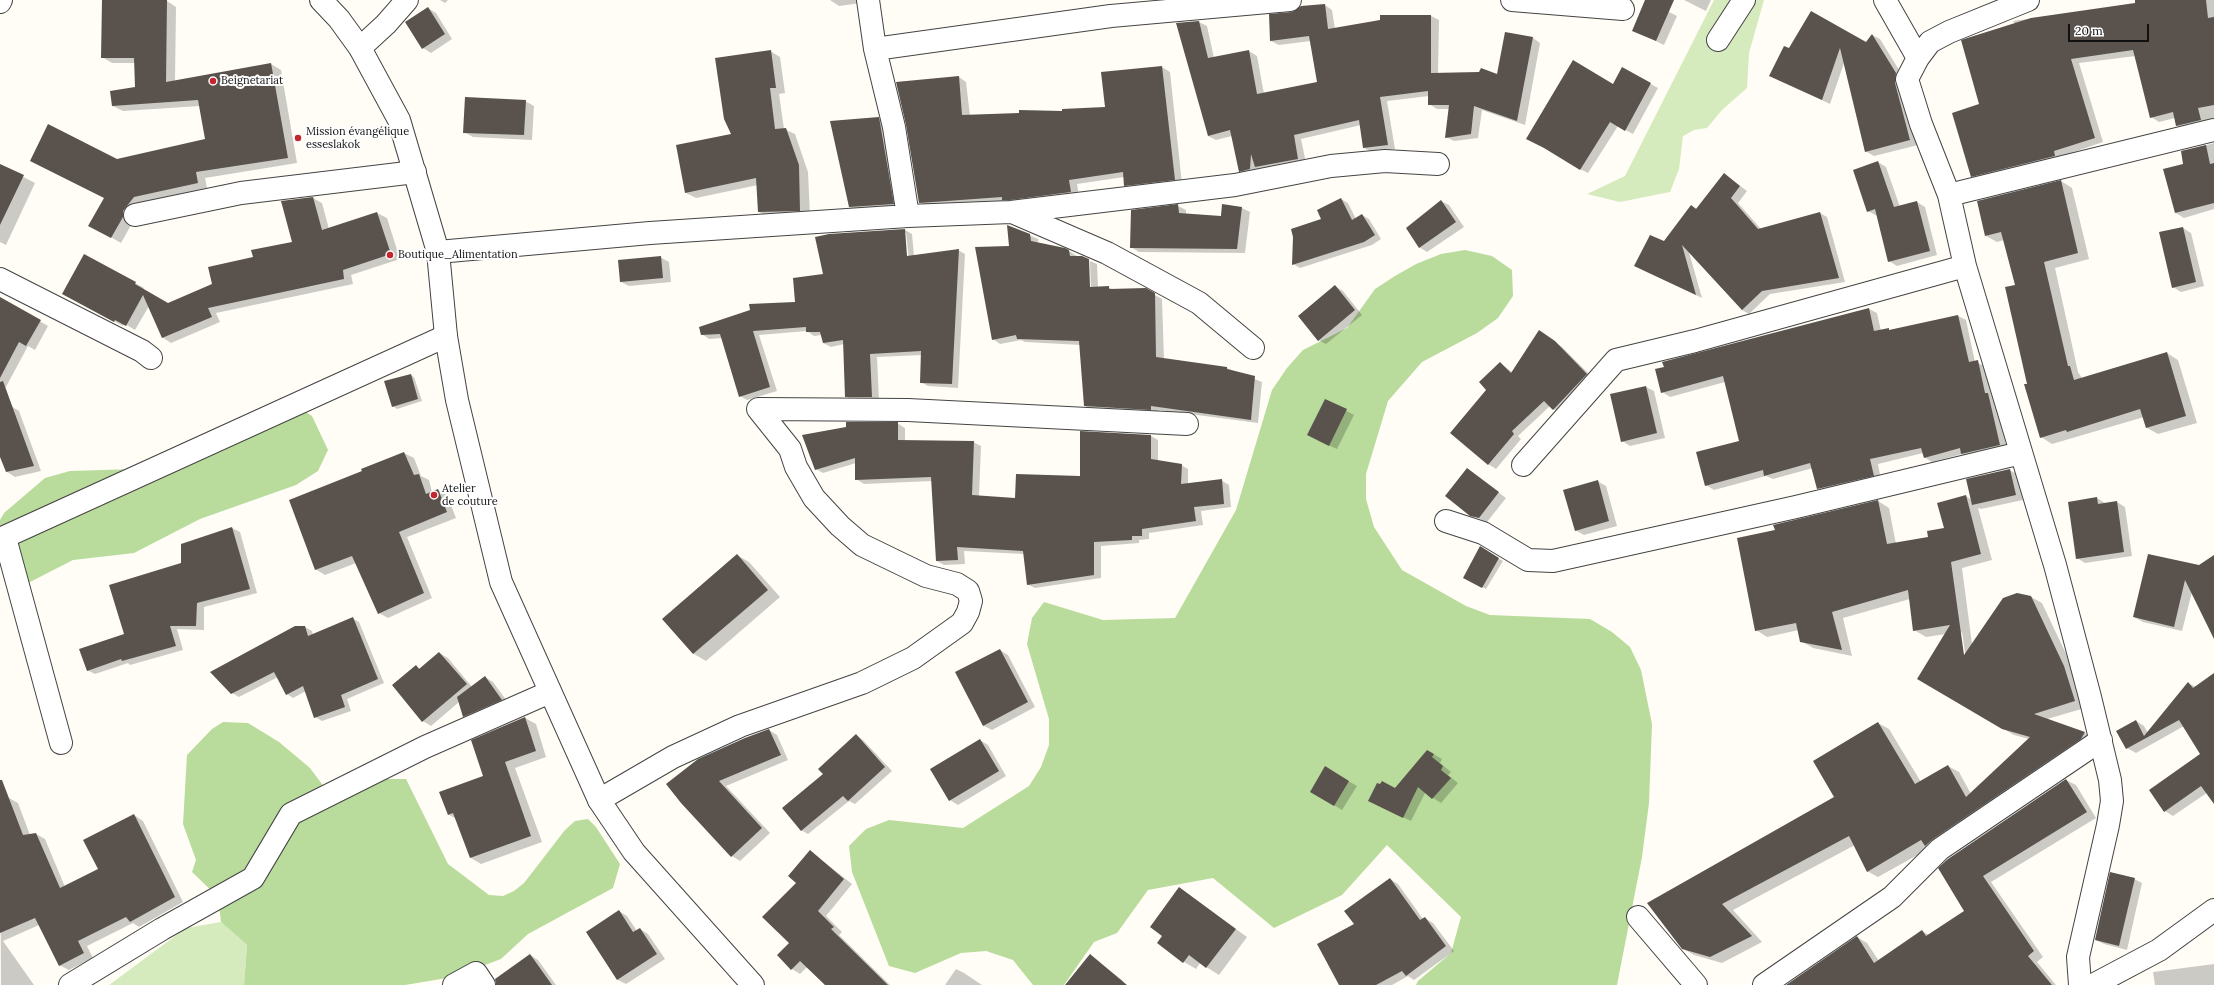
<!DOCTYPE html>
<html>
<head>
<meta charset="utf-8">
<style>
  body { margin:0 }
  #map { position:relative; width:2214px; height:985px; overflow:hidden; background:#fffdf5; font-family:Lora,serif }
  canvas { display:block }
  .scale { position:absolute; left:2068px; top:24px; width:81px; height:18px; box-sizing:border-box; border:2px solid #111; border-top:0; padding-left:5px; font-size:12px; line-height:14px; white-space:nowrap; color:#111; -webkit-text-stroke:3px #fff; paint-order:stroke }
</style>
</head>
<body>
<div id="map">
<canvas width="2214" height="985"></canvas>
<div class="scale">20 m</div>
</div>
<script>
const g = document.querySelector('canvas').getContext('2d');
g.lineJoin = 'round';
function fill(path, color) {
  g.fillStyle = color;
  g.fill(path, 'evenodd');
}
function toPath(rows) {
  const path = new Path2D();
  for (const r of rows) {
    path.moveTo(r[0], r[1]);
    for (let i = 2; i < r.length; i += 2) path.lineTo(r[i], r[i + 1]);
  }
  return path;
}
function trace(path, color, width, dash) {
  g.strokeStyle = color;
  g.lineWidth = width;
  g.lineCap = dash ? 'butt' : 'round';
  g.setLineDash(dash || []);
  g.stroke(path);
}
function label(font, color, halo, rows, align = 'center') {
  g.font = font + ' Lora,serif';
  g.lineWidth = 4;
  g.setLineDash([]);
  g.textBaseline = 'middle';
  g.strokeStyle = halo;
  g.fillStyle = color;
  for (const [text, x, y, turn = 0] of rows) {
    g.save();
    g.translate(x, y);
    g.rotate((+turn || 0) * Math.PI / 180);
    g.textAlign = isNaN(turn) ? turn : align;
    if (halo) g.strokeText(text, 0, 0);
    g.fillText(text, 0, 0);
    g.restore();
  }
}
fill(toPath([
  [1714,0,1764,0,1749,53,1747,88,1722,110,1707,128,1694,130,1683,136,1679,169,1670,192,1620,202,1587,194,1625,176],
  [221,922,247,945,244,985,109,985,186,928]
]), '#d5ebbd');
fill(toPath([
  [1465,250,1492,256,1512,270,1513,296,1498,318,1477,333,1422,362,1388,401,1366,474,1366,499,1374,527,1402,570,1466,606,1490,615,1590,619,1612,632,1630,647,1641,670,1652,724,1649,803,1642,857,1617,985,1416,985,1418,981,1451,953,1461,917,1387,845,1342,895,1274,928,1213,878,1148,890,1117,933,1094,942,1064,985,1033,985,1013,960,986,951,961,953,915,973,889,966,852,872,849,846,866,829,889,820,963,828,1029,786,1041,767,1049,745,1049,719,1027,644,1032,618,1044,602,1103,620,1175,618,1236,510,1272,390,1287,368,1303,350,1347,328,1375,289,1395,276,1416,264,1441,254],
  [291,403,312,416,328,450,318,471,296,485,200,519,134,553,73,560,30,582,19,577,0,552,0,520,4,513,45,478,70,471,136,469],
  [223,722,248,723,279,742,310,768,333,799,380,779,406,779,448,864,489,895,503,896,514,891,524,883,565,830,575,821,588,819,596,827,620,864,613,888,528,934,501,959,453,977,405,985,244,985,247,945,221,922,218,897,192,872,196,860,183,824,187,755,212,729]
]), '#b9dc9c');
fill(toPath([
  [103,0,167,1,176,7,175,81,271,64,281,70,297,163,205,178,207,188,144,202,121,243,90,225,105,198,117,160,206,140,200,106,123,111,113,106,137,88,135,63,112,63,102,57],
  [440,0,448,0,445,3],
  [861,0,861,3,839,6,830,0],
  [1684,0,1711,0,1706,11],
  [2136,0,2214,0,2214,124,2185,131,2177,126,2175,118,2159,122,2151,117,2136,56,2079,63,2103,142,2062,156,2064,161,1981,181,1972,176,1980,105,2015,24,2013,21,2136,4],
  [1325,5,1332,10,1335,29,1431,16,1439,20,1438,74,1498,76,1533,38,1540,43,1525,125,1482,110,1478,138,1454,141,1446,137,1450,109,1437,109,1429,104,1429,96,1387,101,1395,149,1372,152,1364,148,1361,125,1301,139,1306,163,1264,171,1258,168,1258,173,1247,175,1240,171,1232,136,1216,140,1208,136,1199,22,1207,26,1214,58,1249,51,1257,56,1264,94,1318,83,1311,41,1279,45,1271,41,1292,13],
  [428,8,436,13,452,39,431,53,423,48],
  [1669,12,1677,16,1664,45,1633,30],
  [1872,35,1880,39,1904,78,1918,145,1874,156,1865,151,1844,63,1830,104,1770,76,1790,50,1866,44],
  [770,51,780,57,785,93,779,94,784,129,795,134,808,172,810,216,768,217,759,212,758,185,696,198,686,193,733,135],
  [1162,67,1170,72,1182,184,1133,190,1125,185,1124,177,1077,184,1079,196,1011,204,1006,201,927,207,920,202,959,77,966,82,970,116,1063,112,1106,108],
  [1623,69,1658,88,1633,134,1618,126,1588,173,1580,169],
  [525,101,534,106,532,140,473,137,464,132],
  [878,118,886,122,900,208,857,211,849,207],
  [2214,143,2214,209,2184,218,2176,213,2185,164,2182,152],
  [1878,162,1886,167,1900,207,1917,202,1925,207,1937,255,1897,266,1889,261,1877,216,1868,211],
  [0,165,35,183,6,245,0,242],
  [1724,174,1747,191,1738,203,1761,229,1820,213,1827,217,1845,282,1770,294,1749,314,1742,310,1689,252,1702,298,1643,270,1692,206,1697,209],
  [2061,181,2072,188,2089,259,2055,268,2078,372,2082,378,2167,353,2178,360,2197,423,2158,434,2147,428,2144,417,2052,444,2041,437,2028,384,2017,286,2004,240,1997,242,1986,236],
  [313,198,322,203,329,229,377,213,387,218,400,259,351,275,353,284,216,313,220,322,171,343,162,337,149,306,135,330,125,324,123,326,73,299,135,283,144,288,143,290,168,304,213,285,254,258,294,242],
  [1341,199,1348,203,1356,219,1362,215,1369,219,1381,239,1372,245,1300,268,1293,264],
  [1441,201,1449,205,1464,227,1427,252,1419,247],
  [1223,205,1242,208,1250,212,1245,253,1139,252,1131,247,1178,206,1186,210,1186,214,1221,217],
  [1008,226,1038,239,1038,243,1069,251,1077,256,1089,292,1091,292,1090,261,1097,264,1098,288,1108,287,1114,290,1146,290,1162,299,1164,359,1227,368,1262,382,1258,423,1159,410,1159,414,1093,410,1085,406,1081,345,1025,342,1021,340,1000,344,993,339,1010,247],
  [2183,228,2191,233,2204,286,2181,292,2173,287],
  [905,230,912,234,914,256,958,250,965,254,958,388,928,386,921,382,922,355,877,357,879,401,853,401,846,396,844,344,831,347,823,343,822,335,814,336,807,331,759,335,777,391,747,400,740,396,722,338,709,339,702,334,796,303,825,275],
  [904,233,906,233,909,260,907,261],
  [660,257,669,262,671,282,629,286,621,282],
  [1335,286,1343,291,1362,315,1326,344,1318,340],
  [0,298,48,326,35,350,28,346,0,398],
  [1869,309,1877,313,1881,331,1891,331,1958,316,1966,320,1975,362,1985,366,1993,396,1996,398,2007,449,1970,458,1962,454,1932,462,1924,457,1923,453,1878,464,1881,480,1826,493,1818,488,1813,468,1773,479,1766,476,1714,490,1706,485,1740,442,1725,382,1670,397,1662,392],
  [1546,336,1562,347,1594,379,1560,414,1550,406,1518,436,1521,439,1496,469,1488,464,1487,390,1500,363,1512,372],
  [411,375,414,377,422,401,397,409,393,406],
  [1646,387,1654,391,1665,438,1630,446,1622,441],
  [1326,400,1354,415,1337,449,1317,440],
  [11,406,19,411,41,471,15,477,7,472,0,454,0,410],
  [897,423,905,428,905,441,973,442,981,446,979,496,1016,499,1081,477,1151,436,1158,440,1158,461,1181,465,1188,469,1188,484,1221,480,1229,485,1231,507,1201,511,1203,525,1149,533,1149,539,1139,540,1139,543,1101,546,1101,578,1035,588,1027,584,1024,554,964,551,965,564,944,565,937,561,932,481,864,484,856,479,856,463,823,473,816,469],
  [404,453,414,458,421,476,429,480,432,492,438,490,447,495,456,518,407,537,432,598,388,618,379,613,356,563,325,575,315,569,362,470],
  [1467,469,1506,498,1487,522,1471,515],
  [2009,470,2017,474,2023,500,1981,509,1978,508,1992,560,1962,568,1972,644,2031,597,2042,603,2075,673,2085,708,2047,719,2085,733,2096,739,1930,848,1878,877,1867,871,1855,845,1733,910,1762,942,1722,963,1694,955,1682,948,1648,904,1835,797,1878,723,1889,729,1921,782,1948,766,1959,772,1971,794,2029,739,2014,735,2002,728,1946,634,1926,637,1914,630,1910,599,1843,618,1852,656,1813,648,1801,641,1799,630,1767,637,1756,630,1776,531,1878,501,1889,508,1896,544,1929,538,1945,529,1966,496,1972,500],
  [1962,632,1966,659,1964,660,1960,634],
  [1597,481,1606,486,1617,526,1584,535,1575,530],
  [2097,498,2105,503,2117,502,2125,507,2132,556,2085,563,2077,558],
  [232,528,240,532,257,593,204,607,204,630,177,629,183,650,130,665,128,663,95,674,87,670,125,635,182,564,182,545],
  [1480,548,1503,561,1486,589,1464,578],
  [737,555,749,562,780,597,706,661,694,654,664,619],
  [2214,556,2214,636,2192,592,2182,631,2143,622,2134,617],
  [352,618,359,622,384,683,347,699,351,711,322,721,315,717,306,691,293,698,287,694,278,677,239,697,232,693,305,627,312,631,313,635],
  [1000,650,1008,655,1035,707,992,730,984,726,956,673],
  [439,653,448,658,472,687,485,677,493,682,509,704,472,721,464,716,459,702,431,726,423,721,416,666,421,669],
  [2214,675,2214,788,2173,816,2165,811,2202,754,2184,726,2136,753,2127,748,2136,721,2144,726,2148,733,2188,683,2196,687],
  [525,718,536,724,546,757,515,768,542,842,481,864,471,858,457,819,449,815,484,777],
  [769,730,777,735,788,760,726,786,770,833,740,861,732,856,682,802],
  [856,735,863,740,892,771,855,804,849,801,808,834,801,830,824,774],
  [980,740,988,745,1006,776,958,805,950,800],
  [1428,751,1442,759,1440,763,1451,772,1448,775,1458,783,1441,803,1425,793,1411,821,1378,805,1381,786,1396,789],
  [1325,768,1357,786,1342,810,1311,791],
  [2066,780,2076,785,2096,818,1991,882,2043,957,2037,962,2056,985,1793,985,1857,937,1867,943,1879,961,1922,931,1929,935,1966,911,1940,868],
  [9,798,18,803,30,835,36,834,45,839,65,887,99,869,134,815,143,821,183,902,139,927,133,923,87,946,93,958,69,970,59,965,39,925,3,941,34,985,1,985,0,801],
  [810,851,852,884,826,916,842,932,839,935,890,985,826,985,808,966,800,974,792,969,778,955,790,943],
  [1390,879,1398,884,1423,919,1425,918,1433,923,1454,951,1414,980,1408,976,1392,985,1340,985,1355,925],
  [2134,879,2142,883,2127,950,2104,944,2096,940],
  [1180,889,1247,937,1219,975,1200,963,1196,969,1184,962,1164,936],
  [619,911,627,916,637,931,640,929,648,934,665,959,626,984,618,980,587,932],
  [530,955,538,960,556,985,508,985],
  [1091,956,1123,981,1119,985,1066,985],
  [2214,964,2214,985,2155,985,2153,972],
  [956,969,964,973,982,985,945,985]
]), '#0003');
fill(toPath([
  [102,0,167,0,166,82,271,63,288,158,196,172,198,183,134,197,123,211,123,217,111,238,88,226,104,198,30,161,48,124,117,159,205,139,198,100,112,106,110,91,135,87,134,58,101,58],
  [1645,0,1674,0,1656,41,1632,31],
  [2135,0,2206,0,2208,18,2214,17,2214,105,2198,108,2201,120,2176,126,2173,112,2150,118,2133,50,2071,59,2095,138,2054,151,2055,156,1971,177,1952,113,1979,104,1961,40,2031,18,2135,3],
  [1325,4,1328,29,1380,20,1380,15,1431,15,1431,73,1479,72,1481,68,1497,74,1505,32,1533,37,1517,121,1474,106,1471,134,1445,138,1449,105,1428,105,1428,91,1380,97,1388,145,1363,148,1359,120,1294,135,1298,159,1255,167,1251,154,1250,169,1239,172,1230,130,1208,136,1176,23,1199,21,1208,58,1249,50,1257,94,1317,82,1309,36,1270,41,1269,14,1292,12,1301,6],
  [428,7,445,34,422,49,405,22],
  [1811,11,1866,42,1872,34,1896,73,1895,83,1910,140,1865,152,1840,48,1822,100,1769,76,1784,46,1789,48],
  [771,50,776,88,770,88,775,129,786,128,799,165,800,211,758,212,756,178,685,193,676,145,731,134,724,119,715,58],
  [1573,60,1613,84,1622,67,1651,83,1625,131,1610,122,1580,170,1544,148,1526,139],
  [1162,66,1175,180,1124,186,1123,172,1069,180,1071,192,1010,200,1002,200,1002,197,919,203,906,125,896,82,959,76,962,115,1019,113,1019,110,1062,111,1062,109,1105,107,1101,72],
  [465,97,526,100,524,135,463,133],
  [879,117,894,204,849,207,830,121],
  [2206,145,2210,164,2214,163,2214,203,2175,213,2163,169,2183,164,2181,151],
  [1878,161,1894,207,1917,201,1930,251,1888,262,1875,209,1867,212,1853,170],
  [0,164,24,175,0,225],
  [1724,173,1740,186,1731,198,1758,229,1820,212,1839,278,1762,291,1742,310,1682,245,1696,295,1634,266,1650,235,1664,241,1691,205,1696,209],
  [2061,180,2078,253,2044,262,2068,366,2070,366,2074,380,2167,352,2186,416,2146,428,2140,409,2067,432,2066,430,2040,438,2024,384,2027,384,2005,287,2015,285,2001,232,1985,236,1977,201],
  [313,197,322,230,377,212,391,254,343,270,344,279,208,308,212,317,162,338,143,295,126,326,115,320,114,322,62,294,84,254,136,282,135,284,168,303,212,284,208,267,253,257,251,250,292,242,281,201],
  [1341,198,1352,220,1362,214,1375,235,1364,242,1292,265,1293,237,1291,229,1321,219,1317,210],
  [1441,200,1456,222,1419,248,1406,228],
  [1178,204,1179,213,1221,216,1222,204,1242,207,1237,249,1130,248,1131,210],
  [1007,225,1030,234,1031,241,1065,248,1069,250,1070,256,1082,256,1089,259,1090,287,1109,286,1109,289,1146,288,1155,293,1156,357,1227,367,1227,369,1255,376,1251,420,1151,406,1151,410,1084,406,1079,341,1017,339,1016,335,992,340,975,247,1009,246],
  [2183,227,2196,282,2172,288,2159,232],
  [905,229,907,256,959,249,952,384,920,383,921,351,870,354,872,397,845,397,843,340,823,343,820,332,806,332,806,327,753,331,770,387,739,397,720,334,701,335,699,327,750,310,749,304,795,302,793,278,823,274,815,237,829,234],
  [661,256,663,278,620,282,618,260],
  [1335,285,1355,310,1318,341,1298,316],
  [0,297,41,320,26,346,19,342,0,378],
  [1869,308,1874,331,1889,328,1889,330,1958,315,1969,362,1978,360,1985,393,1988,393,2000,445,1961,454,1960,448,1924,458,1921,448,1870,459,1874,476,1817,489,1810,463,1764,476,1763,470,1705,486,1696,452,1739,441,1723,376,1661,393,1655,369,1664,367,1662,362],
  [1539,330,1555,341,1587,374,1553,410,1544,401,1512,431,1514,434,1488,465,1450,433,1486,390,1479,382,1500,362,1511,373],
  [411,374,418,399,392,407,384,381],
  [3,381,34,466,6,472,0,457,0,382],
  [1646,386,1657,433,1621,442,1610,394],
  [1325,399,1347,409,1329,446,1307,435],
  [846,422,898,422,898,440,974,441,972,495,1015,498,1016,474,1080,476,1080,431,1151,435,1151,459,1182,464,1181,484,1222,479,1224,504,1194,507,1196,521,1142,529,1142,536,1132,536,1132,540,1094,542,1094,575,1027,585,1023,551,957,547,958,560,936,561,931,477,855,480,855,458,815,470,802,435,846,427],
  [404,452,414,475,419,474,426,494,438,489,447,512,399,532,424,593,378,614,352,556,315,570,289,500,362,471,361,469],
  [1467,468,1499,492,1479,518,1470,516,1445,496],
  [2010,469,2016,495,1972,505,1966,479],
  [1598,480,1609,521,1575,531,1563,490],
  [1966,495,1981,554,1951,562,1964,655,2003,598,2017,593,2031,596,2064,666,2075,701,2034,714,2085,732,2081,739,1933,839,1925,846,1921,840,1867,872,1849,836,1722,904,1752,936,1710,957,1682,949,1647,903,1834,797,1813,761,1878,722,1915,784,1948,765,1966,797,2030,737,2002,729,1917,679,1950,625,1913,631,1908,590,1832,612,1842,650,1800,642,1796,623,1755,631,1737,538,1775,530,1773,525,1878,500,1887,544,1928,537,1927,531,1944,528,1937,503],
  [2097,497,2098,504,2117,501,2124,552,2076,559,2068,502],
  [232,527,250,589,197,603,196,626,170,626,176,646,122,661,121,659,87,671,79,649,124,634,109,585,181,563,181,544],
  [1480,546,1499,558,1482,588,1463,578],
  [737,554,768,590,693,654,662,619],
  [2148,554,2199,565,2214,555,2214,639,2185,580,2174,627,2133,617],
  [353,617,378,679,341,695,345,707,314,718,303,686,286,695,274,672,231,694,210,672,295,626,305,626,308,636],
  [1000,649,1028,702,983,726,955,672],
  [439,652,467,684,422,722,392,685,416,665,419,669],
  [2214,673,2214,804,2201,786,2164,812,2149,790,2200,754,2179,720,2126,749,2116,731,2136,720,2144,736,2188,682,2193,688],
  [485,676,502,700,463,717,457,697],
  [525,717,536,751,505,762,531,836,470,858,453,813,448,815,439,792,483,776,471,740],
  [769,729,781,755,719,781,762,828,731,857,681,803,666,784,698,759,745,738],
  [856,734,885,767,848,801,843,796,801,831,782,808,823,774,818,769],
  [980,739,999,771,949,801,930,769],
  [1427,750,1434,754,1432,757,1443,766,1441,770,1451,778,1432,799,1418,787,1403,818,1368,801,1377,783,1380,784,1382,781,1395,788],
  [1325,766,1349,781,1334,806,1310,792],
  [2066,779,2087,812,1983,876,2034,951,2028,956,2052,985,1786,985,1857,936,1874,963,1922,930,1926,936,1964,911,1938,868,1948,859],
  [0,780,2,780,23,835,36,833,60,888,98,869,83,840,134,814,175,897,130,922,126,917,78,941,84,953,59,966,35,918,0,933],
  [810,850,844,879,818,911,834,927,831,929,888,985,825,985,800,961,791,970,777,955,789,943,762,917,796,883,788,876],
  [2110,872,2135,878,2119,946,2095,940],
  [1390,878,1420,920,1425,917,1446,946,1406,976,1402,971,1376,985,1339,985,1317,944,1354,924,1344,911],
  [1179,887,1236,929,1206,968,1189,955,1183,963,1157,943,1162,936,1150,927],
  [619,910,633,932,640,928,657,954,617,980,586,932],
  [530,954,552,985,496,985,495,979],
  [1090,954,1127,985,1065,985]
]), '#5a524d');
const minor = toPath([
  [868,0,875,49,894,127,908,216],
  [1512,0,1623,9],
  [1885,0,1918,58],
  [2028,0,1949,32,1930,42,1918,58,1907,79,1921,124,1949,195,1965,266,2055,565,2090,697,2110,780,2112,801,2108,825,2078,957,2080,985],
  [0,2,1,0],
  [1718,40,1744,0],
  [360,48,386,24,407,0],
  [875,49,1111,16,1290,0],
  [1949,195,2214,130],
  [1012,212,1107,253,1199,303,1253,348],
  [135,215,241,193,415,172],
  [438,252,650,233,908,216,1011,212,1235,185,1331,166,1385,161,1438,164],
  [0,279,142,351,151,358],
  [1523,465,1616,360,1695,341,1965,266],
  [1446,521,1483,533,1528,560,1553,561,1796,507,2021,453],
  [5,538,61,743],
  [0,539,446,336],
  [599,800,673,757,740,726,862,683,913,658,962,623,968,612,971,601,968,591,957,584,926,576,895,561,862,545,840,526,814,498,796,467,790,449,758,409,908,410,1187,424],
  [1638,917,1696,985],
  [70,985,162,929,253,878,291,814,425,747,550,692],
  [454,985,476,973,484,985],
  [1764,985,1892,897,1940,849,2101,740],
  [2093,985,2159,950,2214,910]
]);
const tertiary = toPath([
  [321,0,339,19,360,48,399,120,438,252,446,336,457,400,501,582,599,800,634,852,753,985]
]);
trace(minor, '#444', 24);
trace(tertiary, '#444', 24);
trace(minor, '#fff', 22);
trace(tertiary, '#fff', 22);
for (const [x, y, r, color] of [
  [213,81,4,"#c4262e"],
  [298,138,4,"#c4262e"],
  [390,255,4,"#c4262e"],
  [434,495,4,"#c4262e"]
]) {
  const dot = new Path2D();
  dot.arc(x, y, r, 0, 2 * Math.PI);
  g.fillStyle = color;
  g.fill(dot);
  trace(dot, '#fff', 1.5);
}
label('11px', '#111', '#fff', [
  ["Beignetariat",221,81],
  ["Mission évangélique",306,132],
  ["esseslakok",306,145],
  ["Boutique_Alimentation",398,255],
  ["Atelier",442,489],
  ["de couture",442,502]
], 'left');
</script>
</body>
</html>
